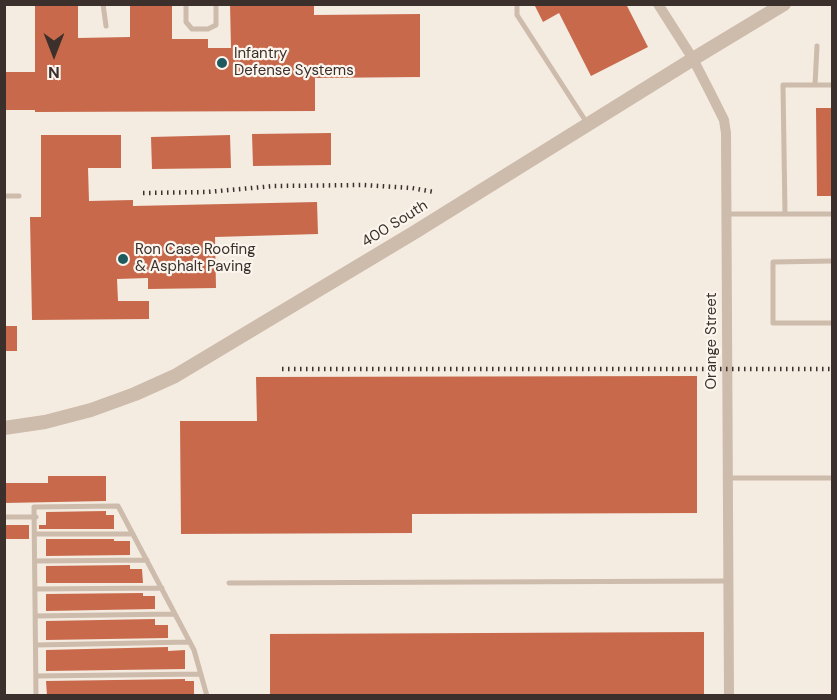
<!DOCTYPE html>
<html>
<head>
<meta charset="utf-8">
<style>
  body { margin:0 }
  #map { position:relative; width:837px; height:700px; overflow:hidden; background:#f4ebe1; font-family:"DM Sans",sans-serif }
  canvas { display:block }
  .frame { position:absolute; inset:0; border:6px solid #3b302b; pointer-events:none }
  .north { position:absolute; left:24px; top:24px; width:60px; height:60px; -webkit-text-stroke:4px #fbf5ee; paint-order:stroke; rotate:180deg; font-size:16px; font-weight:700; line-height:24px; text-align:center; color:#3b302b }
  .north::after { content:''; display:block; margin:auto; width:21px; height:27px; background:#3b302b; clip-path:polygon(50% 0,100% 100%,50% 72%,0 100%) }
</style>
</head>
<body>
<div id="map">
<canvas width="837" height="700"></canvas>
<div class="frame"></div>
<div class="north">N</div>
</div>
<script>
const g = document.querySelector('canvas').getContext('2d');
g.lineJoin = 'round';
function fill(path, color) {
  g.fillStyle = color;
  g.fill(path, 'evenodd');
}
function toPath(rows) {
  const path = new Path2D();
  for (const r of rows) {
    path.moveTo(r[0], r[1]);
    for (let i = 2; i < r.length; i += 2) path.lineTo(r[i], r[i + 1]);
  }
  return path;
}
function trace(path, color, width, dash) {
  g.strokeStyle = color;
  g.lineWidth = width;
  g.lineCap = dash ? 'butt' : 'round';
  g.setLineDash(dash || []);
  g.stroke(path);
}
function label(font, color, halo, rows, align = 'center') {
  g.font = font + ' "DM Sans",sans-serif';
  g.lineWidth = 4.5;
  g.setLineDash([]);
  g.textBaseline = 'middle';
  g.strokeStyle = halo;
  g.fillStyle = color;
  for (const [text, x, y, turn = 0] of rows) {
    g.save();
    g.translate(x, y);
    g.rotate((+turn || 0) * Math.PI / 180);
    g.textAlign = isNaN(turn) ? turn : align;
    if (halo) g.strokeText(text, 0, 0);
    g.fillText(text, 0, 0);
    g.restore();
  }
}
fill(toPath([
  [35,4,78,4,78,38,130,37,130,4,172,4,172,39,208,39,208,48,231,48,230,4,314,4,314,15,420,14,420,77,315,78,315,111,35,112,35,110,4,110,4,72,35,72],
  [534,4,626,4,648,47,591,76,559,13,543,22],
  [816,108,832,108,832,196,817,196],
  [331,133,331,165,253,166,252,134],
  [41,135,121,135,121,168,88,168,89,201,133,200,133,206,317,202,318,234,215,237,216,288,148,289,148,278,117,279,118,301,149,301,149,319,32,320,30,217,41,217],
  [230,135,231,168,152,169,151,137],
  [4,326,17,326,17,351,4,351],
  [697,376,697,513,412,514,412,533,181,534,180,421,257,421,256,377],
  [48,476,106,476,106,501,4,503,4,483,48,483],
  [106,511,106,515,114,515,114,529,39,529,39,525,46,525,46,512],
  [4,525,29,525,29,539,4,539],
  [46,539,114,539,114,541,130,541,130,555,46,556],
  [130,565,130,569,142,569,143,583,46,583,46,566],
  [143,593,143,596,155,596,155,609,46,611,46,594],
  [155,619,155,625,168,625,168,638,46,640,46,621],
  [704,632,704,696,270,696,270,634],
  [168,647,168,651,185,650,185,669,46,671,46,650],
  [185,679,185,681,194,681,194,695,47,696,46,681]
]), '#c8694b');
trace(toPath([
  [103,4,106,26],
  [186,4,186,22,192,29,208,29,216,25,216,4],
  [517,4,517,15,587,123],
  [815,85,817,46],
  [4,196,19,196],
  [728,214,832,214],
  [785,214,783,85,832,85],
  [832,261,773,262,773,323,832,323],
  [728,478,832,478],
  [4,517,36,517],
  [36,534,133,534],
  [36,561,147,560],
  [229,583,729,581],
  [36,589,162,588],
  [36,616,175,614],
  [36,645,190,642],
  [36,676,201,674],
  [36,696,34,507,118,506,194,650,207,696]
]), '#cdbbac', 5);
trace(toPath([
  [658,4,693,59,710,92,724,120,726,133,729,696]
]), '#cdbbac', 10);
trace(toPath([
  [4,428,45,422,91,410,135,394,175,376,415,232,693,59,784,4]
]), '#cdbbac', 14);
trace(toPath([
  [143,193,207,192,274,186,363,185,412,188,434,192],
  [282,369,832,369]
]), '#3b302b', 4.5, [1.5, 4.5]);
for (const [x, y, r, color] of [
  [222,63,6,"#1f5a5e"],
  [123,259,6,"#1f5a5e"]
]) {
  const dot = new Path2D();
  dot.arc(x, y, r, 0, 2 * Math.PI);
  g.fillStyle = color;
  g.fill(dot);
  trace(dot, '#fbf5ee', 2);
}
label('15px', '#3b302b', '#fbf5ee', [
  ["Infantry",234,54],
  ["Defense Systems",234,71],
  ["Ron Case Roofing",135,250],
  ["& Asphalt Paving",135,267]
], 'left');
label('15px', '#3b302b', '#fbf5ee', [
  ["400 South",395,224,-32],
  ["Orange Street",712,341,-90]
]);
</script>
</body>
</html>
